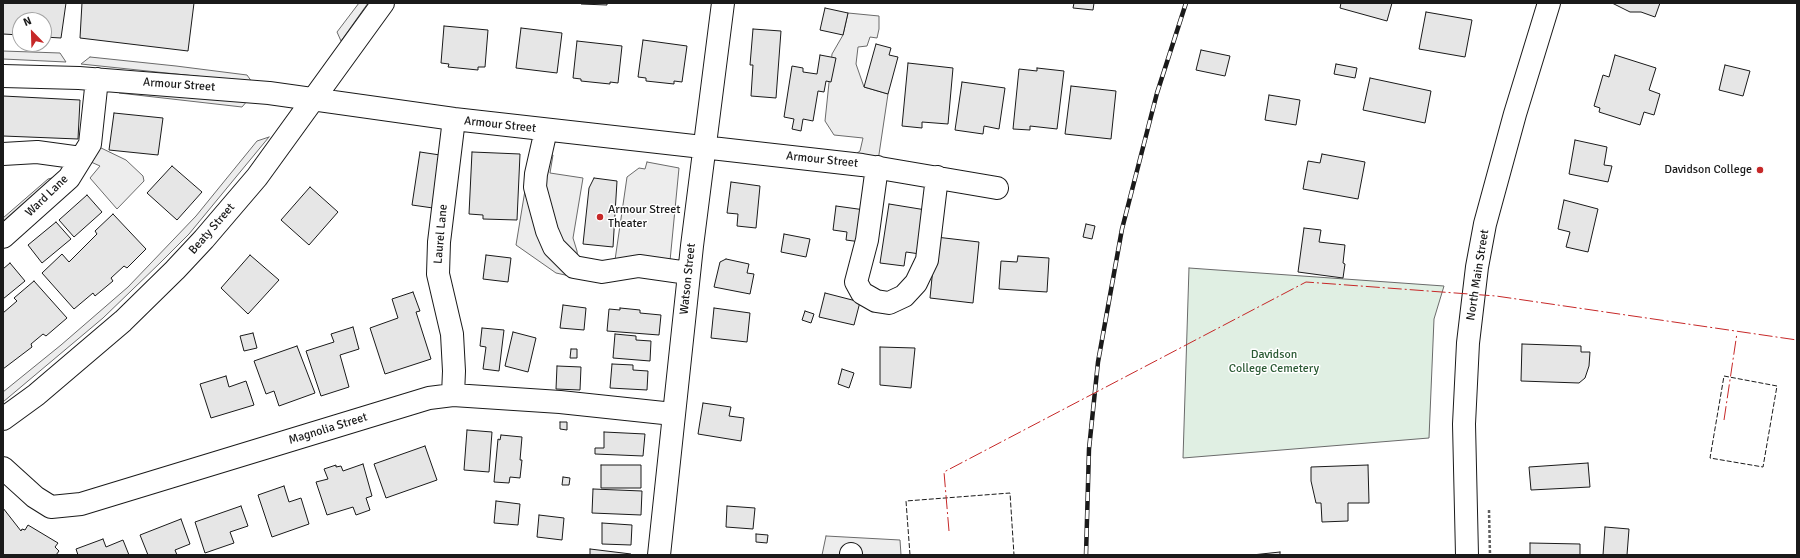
<!DOCTYPE html>
<html>
<head>
<meta charset="utf-8">
<style>
  body { margin:0 }
  #map { position:relative; width:1800px; height:558px; overflow:hidden; background:#fff; font-family:Signika,sans-serif }
  canvas { display:block }
  .frame { position:absolute; inset:0; border:4px solid #1a1a1a; pointer-events:none }
  .north { position:absolute; left:12px; top:12px; width:40px; height:40px; box-sizing:border-box; background:#fff; border:1px solid #a3a3a3; border-radius:50%; rotate:337deg; font-size:11px; font-weight:700; line-height:16px; text-align:center; color:#1a1a1a }
  .north::after { content:''; display:block; margin:auto; width:14px; height:18px; background:#c62828; clip-path:polygon(50% 0,100% 100%,50% 72%,0 100%) }
</style>
</head>
<body>
<div id="map">
<canvas width="1800" height="558"></canvas>
<div class="frame"></div>
<div class="north">N</div>
</div>
<script>
const g = document.querySelector('canvas').getContext('2d');
g.lineJoin = 'round';
function fill(path, color) {
  g.fillStyle = color;
  g.fill(path, 'evenodd');
}
function toPath(rows) {
  const path = new Path2D();
  for (const r of rows) {
    path.moveTo(r[0], r[1]);
    for (let i = 2; i < r.length; i += 2) path.lineTo(r[i], r[i + 1]);
  }
  return path;
}
function trace(path, color, width, dash) {
  g.strokeStyle = color;
  g.lineWidth = width;
  g.lineCap = dash ? 'butt' : 'round';
  g.setLineDash(dash || []);
  g.stroke(path);
}
function label(font, color, halo, rows, align = 'center') {
  g.font = font + ' Signika,sans-serif';
  g.lineWidth = 3;
  g.setLineDash([]);
  g.textBaseline = 'middle';
  g.strokeStyle = halo;
  g.fillStyle = color;
  for (const [text, x, y, turn = 0] of rows) {
    g.save();
    g.translate(x, y);
    g.rotate((+turn || 0) * Math.PI / 180);
    g.textAlign = isNaN(turn) ? turn : align;
    if (halo) g.strokeText(text, 0, 0);
    g.fillText(text, 0, 0);
    g.restore();
  }
}
const green = toPath([
  [1189,268,1444,286,1434,319,1429,438,1183,458,1189,268]
]);
fill(green, '#e0efe3');
trace(green, '#6a6a6a', 1);
const parking = toPath([
  [359,3,368,3,341,41,337,32,359,3],
  [848,13,879,16,879,29,877,38,870,37,867,46,858,47,856,64,864,87,888,94,878,161,853,156,860,151,863,138,834,135,825,121,832,54,843,35,848,13],
  [3,51,60,53,66,62,3,59,3,51],
  [90,57,176,66,247,75,252,82,81,64,90,57],
  [117,85,248,100,242,107,119,93,117,85],
  [269,137,189,234,161,262,103,318,3,402,3,392,61,345,128,287,196,216,257,141,269,137],
  [97,146,126,160,143,176,144,181,117,209,90,178,100,166,91,162,97,146],
  [531,154,553,155,550,173,583,178,573,238,577,251,579,278,556,273,516,245,531,154],
  [647,162,679,168,670,261,615,260,627,177,639,168,645,169,647,162],
  [52,178,3,229,3,218,48,179,52,178],
  [826,536,900,540,901,555,822,555,826,536]
]);
fill(parking, '#ededed');
trace(parking, '#6a6a6a', 1);
const building = toPath([
  [3,3,66,3,61,38,44,37,44,20,20,20,20,35,3,34,3,3],
  [82,3,194,3,188,51,80,38,82,3],
  [581,3,607,3,607,5,581,4,581,3],
  [1074,3,1094,3,1093,10,1073,8,1074,3],
  [1341,3,1392,3,1387,21,1340,8,1341,3],
  [1612,3,1660,3,1655,17,1641,12,1630,12,1612,3],
  [825,8,848,13,843,35,820,30,825,8],
  [1426,12,1472,20,1465,57,1419,49,1426,12],
  [444,26,488,30,485,67,478,67,478,70,448,67,449,64,441,63,444,26],
  [521,28,562,33,557,73,516,68,521,28],
  [753,29,781,31,776,98,751,96,753,65,750,65,753,29],
  [643,40,687,46,682,82,674,81,674,84,646,81,646,78,638,77,643,40],
  [577,41,622,46,618,83,610,82,610,84,581,81,581,79,573,78,577,41],
  [876,44,891,48,889,55,898,57,888,94,864,87,876,44],
  [1201,50,1230,56,1225,76,1196,70,1201,50],
  [820,55,836,58,831,82,826,81,824,92,818,91,813,121,803,119,801,131,792,129,794,119,784,117,792,66,803,68,803,72,817,74,820,55],
  [1615,55,1656,68,1649,90,1660,94,1654,115,1644,112,1640,125,1599,112,1600,108,1594,106,1603,75,1609,77,1615,55],
  [908,63,953,68,948,124,922,122,922,128,902,126,908,63],
  [1336,64,1357,68,1355,78,1334,74,1336,64],
  [1725,65,1750,71,1743,96,1719,90,1725,65],
  [1037,68,1064,71,1057,129,1030,126,1030,130,1013,129,1019,69,1037,71,1037,68],
  [1370,78,1431,91,1425,123,1363,110,1370,78],
  [962,82,1005,88,999,129,984,126,983,134,955,130,962,82],
  [1071,86,1116,91,1111,139,1065,134,1071,86],
  [1269,95,1300,100,1296,125,1265,120,1269,95],
  [3,96,80,100,78,139,3,136,3,96],
  [114,113,163,118,158,155,109,150,114,113],
  [1575,140,1607,147,1604,165,1612,166,1608,182,1569,174,1575,140],
  [420,152,440,155,433,208,412,205,420,152],
  [472,152,520,154,517,220,483,219,483,215,469,214,472,152],
  [1322,154,1365,162,1358,199,1303,189,1308,161,1320,163,1322,154],
  [172,166,202,192,177,220,147,193,172,166],
  [594,178,617,181,613,247,583,244,589,188,594,178],
  [731,182,760,186,756,228,737,226,738,214,727,213,731,182],
  [310,187,338,212,309,245,281,220,310,187],
  [87,195,102,212,74,237,59,220,87,195],
  [1564,200,1598,209,1588,252,1566,247,1570,232,1558,229,1564,200],
  [889,204,926,210,920,254,906,252,904,266,880,263,889,204],
  [836,206,865,210,861,242,846,240,847,232,833,230,836,206],
  [113,214,146,249,127,268,124,266,111,278,113,281,95,296,93,293,74,309,42,273,62,254,69,262,97,234,95,231,113,214],
  [56,222,71,239,42,263,28,245,56,222],
  [1086,224,1095,226,1092,239,1083,237,1086,224],
  [1304,228,1321,230,1319,242,1345,245,1343,263,1345,264,1343,278,1298,272,1304,228],
  [784,234,810,239,806,257,781,252,784,234],
  [936,237,979,242,973,303,930,298,936,237],
  [250,255,279,280,248,314,221,288,250,255],
  [486,255,511,258,508,282,483,279,486,255],
  [1018,256,1049,258,1047,292,999,289,1001,261,1017,262,1018,256],
  [726,259,749,264,747,273,754,274,750,294,714,287,720,262,726,259],
  [10,263,25,281,3,299,3,269,10,263],
  [34,281,67,318,46,336,43,334,31,344,32,347,3,369,3,313,17,301,14,298,34,281],
  [413,292,420,311,416,312,431,359,385,374,370,328,398,318,392,299,413,292],
  [825,293,860,302,854,325,819,317,825,293],
  [563,305,586,308,584,330,560,328,563,305],
  [620,308,640,310,640,313,661,315,659,335,607,331,609,309,620,310,620,308],
  [714,308,750,313,747,342,711,338,714,308],
  [805,311,814,314,811,323,802,320,805,311],
  [353,327,359,349,340,355,349,387,321,396,306,351,334,342,331,334,353,327],
  [482,328,504,330,499,371,483,369,486,347,480,346,482,328],
  [513,332,536,338,528,372,505,366,513,332],
  [253,333,257,348,244,351,240,336,253,333],
  [615,334,636,336,636,340,651,341,650,361,613,358,615,334],
  [1522,344,1581,346,1581,352,1590,352,1589,366,1585,378,1579,383,1521,381,1522,344],
  [297,346,315,393,279,406,274,391,266,394,254,361,297,346],
  [880,347,915,348,911,388,880,385,880,347],
  [571,349,577,349,577,358,570,358,571,349],
  [612,364,633,365,633,370,648,371,647,390,610,388,612,364],
  [557,366,581,367,580,390,556,389,557,366],
  [842,369,854,373,849,388,838,384,842,369],
  [226,376,229,387,246,381,254,405,211,418,200,384,226,376],
  [703,403,731,407,729,416,744,418,741,441,698,434,703,403],
  [560,422,567,422,567,430,560,429,560,422],
  [467,430,492,432,489,472,464,470,467,430],
  [604,432,645,434,643,456,595,454,595,448,604,448,604,432],
  [501,435,522,437,520,460,522,460,520,478,510,477,509,483,494,482,498,439,500,440,501,435],
  [425,446,437,480,386,498,374,464,425,446],
  [1588,463,1590,487,1531,490,1529,467,1588,463],
  [363,464,372,496,366,498,370,510,356,515,353,507,327,515,316,482,328,479,324,469,336,465,336,467,341,466,343,471,363,464],
  [601,465,641,465,641,488,601,488,601,465],
  [1368,465,1369,503,1348,503,1348,521,1322,522,1321,503,1316,503,1311,481,1311,467,1368,465],
  [563,477,570,478,569,485,562,485,563,477],
  [284,486,289,502,301,498,309,524,272,537,258,495,284,486],
  [593,489,642,491,641,515,592,513,593,489],
  [496,501,520,504,518,525,494,523,496,501],
  [241,506,248,526,230,532,234,543,205,553,195,522,241,506],
  [727,506,755,508,753,529,726,527,727,506],
  [3,508,21,531,22,529,25,530,28,525,58,543,55,547,59,551,56,555,3,555,3,508],
  [539,515,564,518,562,540,537,537,539,515],
  [181,519,190,544,175,550,177,555,148,555,140,535,181,519],
  [602,523,632,525,631,545,602,544,602,523],
  [1605,527,1629,529,1627,555,1603,555,1605,527],
  [756,534,768,535,767,543,756,542,756,534],
  [103,539,106,547,123,540,129,555,78,555,76,549,103,539],
  [1530,543,1580,544,1580,555,1530,555,1530,543],
  [590,549,631,554,631,555,590,555,590,549],
  [1280,552,1280,555,1252,555,1280,552]
]);
fill(building, '#e6e6e6');
trace(building, '#1a1a1a', 1);
const minor = toPath([
  [3,76,79,78,269,93,454,119,862,165,997,188],
  [546,130,536,174,535,187,547,231,554,247,574,267,602,272,639,266,688,273],
  [3,154,37,152,81,158],
  [877,167,867,240,856,282,862,293,876,301,889,303,904,296,916,283,927,260,937,177],
  [3,237,69,178,90,144,97,79],
  [453,395,454,371,452,334,438,274,439,242,454,119],
  [3,419,36,395,123,321,175,270,204,239,257,177,383,3],
  [3,468,35,497,51,507,81,504,429,398,453,395,560,402,673,414],
  [659,555,692,246,723,3],
  [851,555,851,554]
]);
const major = toPath([
  [1467,555,1464,424,1468,343,1477,267,1485,224,1515,114,1549,3]
]);
trace(minor, '#1a1a1a', 24);
trace(major, '#1a1a1a', 24);
trace(toPath([
  [1489,510,1490,555]
]), '#5f5f5f', 2.5, [3, 2]);
trace(minor, '#fff', 22);
trace(major, '#fff', 22);
const rail = toPath([
  [1086,555,1089,449,1098,362,1122,229,1157,93,1186,3]
]);
trace(rail, '#1a1a1a', 4.5);
trace(rail, '#fff', 3, [9]);
trace(toPath([
  [1724,376,1777,386,1763,467,1710,458,1724,376],
  [910,555,906,501,1010,493,1014,555]
]), '#1a1a1a', 1, [5, 2]);
trace(toPath([
  [1724,420,1737,333],
  [949,531,944,472,1306,282,1496,296,1797,340]
]), '#c62828', 1, [14, 3, 2, 3]);
for (const [x, y, r, color] of [
  [1760,170,4,"#c62828"],
  [600,217,4,"#c62828"]
]) {
  const dot = new Path2D();
  dot.arc(x, y, r, 0, 2 * Math.PI);
  g.fillStyle = color;
  g.fill(dot);
  trace(dot, '#fff', 1.5);
}
label('12px', '#1a1a1a', '#fff', [
  ["Armour Street",179,85,4],
  ["Armour Street",500,125,6],
  ["Armour Street",822,160,6],
  ["Ward Lane",47,196,-44],
  ["Beaty Street",212,229,-49],
  ["Laurel Lane",441,234,-85],
  ["North Main Street",1478,275,-81],
  ["Watson Street",688,279,-84],
  ["Magnolia Street",328,429,-17]
]);
label('12px', '#1a1a1a', '#fff', [
  ["Davidson College",1752,170],
  ["Armour Street",608,210,"left"],
  ["Theater",608,224,"left"]
], 'right');
label('12px', '#2b5a34', '#fff', [
  ["Davidson",1274,355],
  ["College Cemetery",1274,369]
]);
</script>
</body>
</html>
